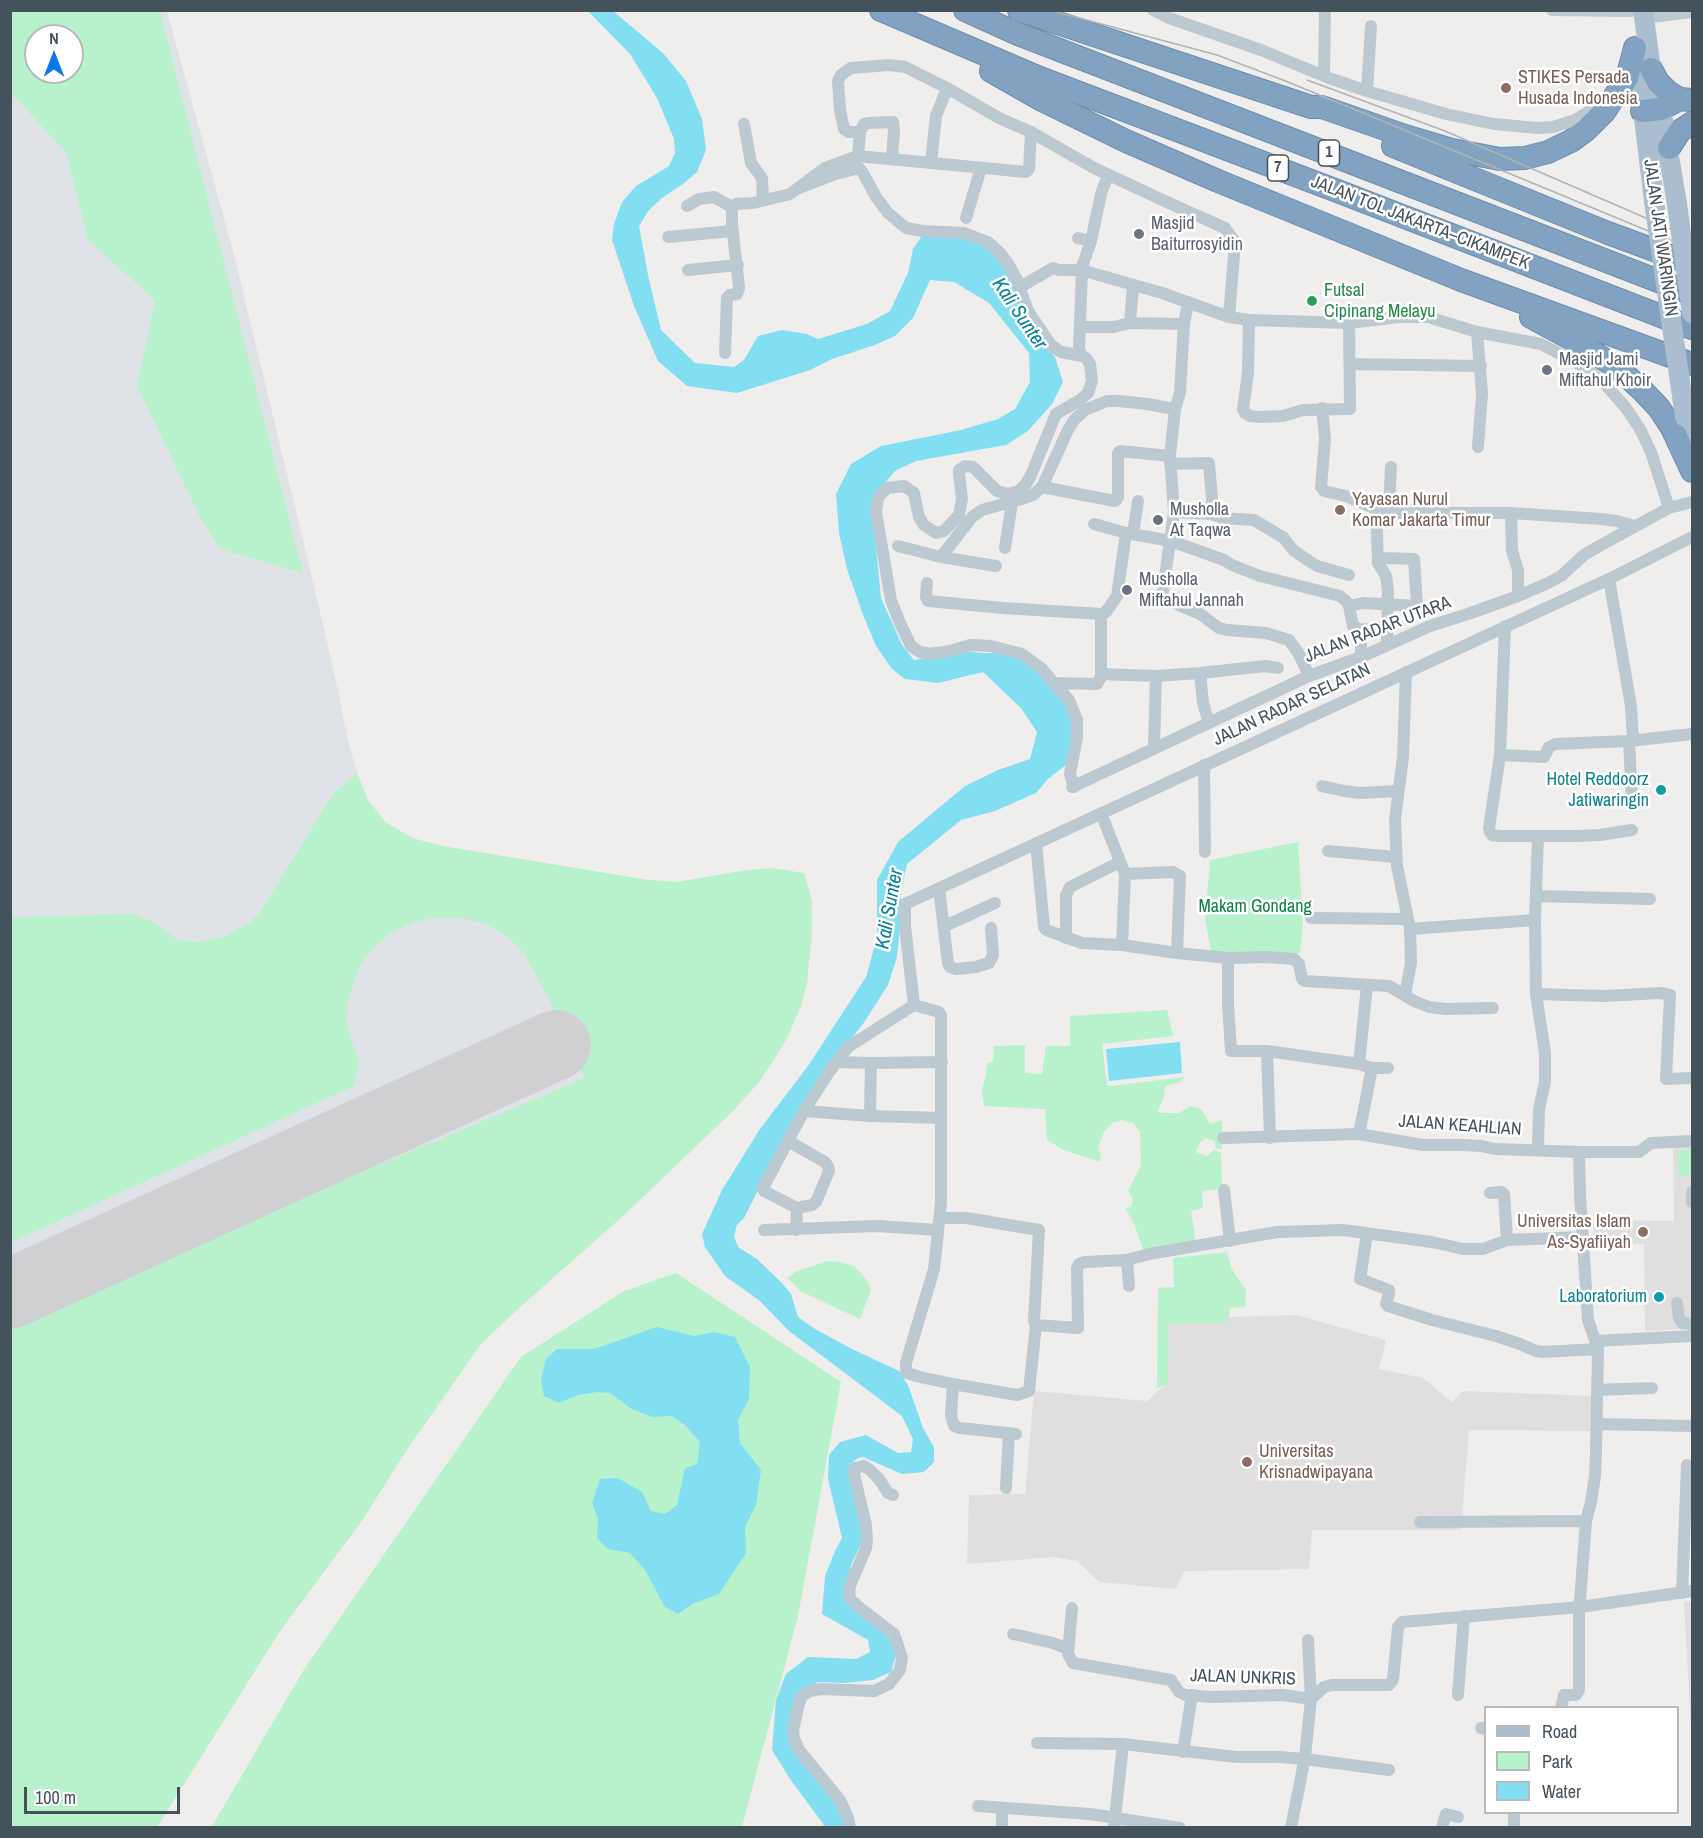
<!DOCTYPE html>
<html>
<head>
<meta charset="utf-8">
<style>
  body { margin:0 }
  #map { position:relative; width:1703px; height:1838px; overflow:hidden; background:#f0eded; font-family:"Archivo Narrow",sans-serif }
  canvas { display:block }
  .frame { position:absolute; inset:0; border:12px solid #44525c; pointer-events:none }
  .legend { position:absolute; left:1484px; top:1706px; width:195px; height:108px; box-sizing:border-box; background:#fff; border:2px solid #b4babe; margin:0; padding:8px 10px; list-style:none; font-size:18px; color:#44525c }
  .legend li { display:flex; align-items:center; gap:12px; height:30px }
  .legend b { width:30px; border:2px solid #b4babe }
  .north { position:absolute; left:24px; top:24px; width:60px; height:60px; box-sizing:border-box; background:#fff; border:2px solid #b4babe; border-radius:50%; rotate:0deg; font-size:16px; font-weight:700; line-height:24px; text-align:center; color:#44525c }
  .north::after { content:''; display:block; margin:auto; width:21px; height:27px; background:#0c76eb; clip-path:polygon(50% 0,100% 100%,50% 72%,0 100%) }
  .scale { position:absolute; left:24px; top:1787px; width:156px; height:27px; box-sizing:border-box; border:3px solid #44525c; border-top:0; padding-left:8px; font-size:18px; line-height:21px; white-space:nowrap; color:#44525c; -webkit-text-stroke:4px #fff; paint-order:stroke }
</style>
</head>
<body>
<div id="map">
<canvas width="1703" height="1838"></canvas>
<div class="frame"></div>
<ul class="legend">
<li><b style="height:8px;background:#abbecf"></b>Road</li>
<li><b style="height:16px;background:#b8f2cc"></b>Park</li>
<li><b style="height:16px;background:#82dff2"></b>Water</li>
</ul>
<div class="north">N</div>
<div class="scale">100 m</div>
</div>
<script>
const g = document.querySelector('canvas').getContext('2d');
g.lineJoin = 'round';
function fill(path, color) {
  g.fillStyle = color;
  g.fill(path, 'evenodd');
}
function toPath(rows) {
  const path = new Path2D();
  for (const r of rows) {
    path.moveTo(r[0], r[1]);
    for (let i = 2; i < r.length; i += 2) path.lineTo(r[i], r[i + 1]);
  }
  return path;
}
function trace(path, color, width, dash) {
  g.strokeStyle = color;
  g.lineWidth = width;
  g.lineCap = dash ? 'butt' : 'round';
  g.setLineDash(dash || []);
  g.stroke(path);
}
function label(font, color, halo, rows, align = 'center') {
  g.font = font + ' "Archivo Narrow",sans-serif';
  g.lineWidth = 5;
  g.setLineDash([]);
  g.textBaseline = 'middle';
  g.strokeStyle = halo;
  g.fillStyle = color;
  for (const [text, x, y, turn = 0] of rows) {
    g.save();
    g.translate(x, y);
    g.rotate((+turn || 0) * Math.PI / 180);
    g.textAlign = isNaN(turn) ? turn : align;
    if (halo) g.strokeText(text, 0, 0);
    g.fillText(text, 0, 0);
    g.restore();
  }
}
fill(toPath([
  [1692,1146,1692,1329,1645,1331,1644,1244,1594,1243,1593,1220,1674,1221,1673,1147],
  [1296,1315,1386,1340,1379,1369,1423,1378,1452,1402,1463,1391,1593,1396,1591,1431,1469,1430,1461,1530,1312,1530,1309,1569,1185,1571,1175,1589,1099,1582,1077,1561,1054,1557,967,1564,969,1495,1025,1494,1034,1391,1147,1401,1165,1385,1165,1319],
  [1684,1602,1692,1602,1692,1748]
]), '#e1dedf');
fill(toPath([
  [11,11,167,11,234,255,310,569,336,681,347,737,357,773,368,800,385,822,412,838,442,846,648,880,677,882,741,871,772,868,784,871,807,890,812,900,812,933,807,983,801,1006,787,1038,759,1082,734,1110,623,1216,519,1308,481,1344,410,1445,361,1522,280,1631,157,1827,11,1827],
  [36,36,72,36,72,72,36,72]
]), '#dfe2e6');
fill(toPath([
  [10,11,160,11,303,573,220,549,200,517,137,386,155,300,88,240,66,152,11,93],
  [36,36,72,36,72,72,36,72],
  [357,773,368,800,385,822,412,838,442,846,648,880,677,882,741,871,772,868,804,873,812,900,812,932,807,983,801,1006,787,1038,774,1060,759,1082,734,1110,623,1216,519,1308,481,1344,410,1445,361,1522,280,1631,157,1827,11,1827,11,1320,585,1078,548,997,524,953,507,936,484,923,461,918,434,918,414,922,389,934,374,947,360,965,353,985,348,1001,347,1022,350,1038,358,1057,358,1070,354,1086,14,1241,11,1240,11,917,134,914,159,925,177,940,196,942,224,937,249,923,259,914,333,794],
  [1298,842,1303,923,1300,953,1212,956,1205,920,1210,860],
  [1167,1010,1173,1036,1102,1044,1107,1085,1110,1086,1185,1077,1179,1083,1168,1085,1164,1088,1165,1095,1157,1112,1163,1113,1179,1113,1191,1106,1201,1109,1210,1124,1222,1120,1222,1150,1216,1148,1214,1141,1206,1138,1200,1143,1196,1152,1207,1156,1214,1150,1221,1153,1222,1189,1202,1191,1203,1208,1191,1211,1196,1243,1144,1253,1135,1226,1125,1208,1131,1207,1133,1199,1128,1191,1141,1165,1140,1132,1133,1123,1121,1120,1112,1123,1104,1132,1098,1147,1101,1155,1100,1162,1064,1150,1047,1140,1045,1109,984,1106,982,1092,988,1063,993,1061,994,1046,1025,1045,1025,1073,1042,1074,1046,1046,1070,1046,1070,1016],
  [1692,1149,1692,1176,1679,1176,1677,1151],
  [1227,1252,1231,1268,1246,1290,1245,1307,1230,1308,1228,1323,1169,1324,1168,1384,1157,1388,1158,1288,1174,1287,1173,1258],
  [828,1261,841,1262,854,1266,861,1273,868,1283,871,1290,860,1319,802,1292,787,1278,797,1271],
  [676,1273,841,1382,798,1616,742,1827,211,1828,303,1671,521,1357,624,1291]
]), '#b8f2cc');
fill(toPath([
  [588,11,613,11,663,53,686,81,702,119,706,150,697,172,683,184,662,198,649,210,639,226,648,275,661,330,695,363,734,367,744,360,758,336,782,330,807,334,818,339,867,324,890,311,908,273,913,249,924,233,941,232,984,244,1001,258,1038,336,1055,357,1063,382,1052,404,1035,423,1028,431,1006,445,916,461,895,471,879,490,876,547,881,598,902,645,914,660,968,651,981,653,1019,653,1065,697,1076,731,1067,764,1048,779,1036,793,995,811,961,820,907,864,901,892,901,918,897,957,888,985,863,1024,826,1070,791,1126,744,1218,737,1225,734,1236,738,1247,757,1259,781,1282,791,1294,798,1317,815,1329,854,1350,899,1371,908,1385,923,1428,934,1447,934,1462,924,1472,902,1474,863,1457,858,1458,850,1464,866,1533,851,1565,847,1594,898,1648,891,1672,873,1680,844,1683,818,1682,796,1694,792,1741,826,1787,849,1827,822,1827,824,1825,790,1779,772,1750,776,1700,786,1674,808,1657,856,1659,870,1652,868,1640,822,1614,825,1576,835,1551,842,1538,828,1479,829,1455,840,1442,866,1435,898,1453,911,1452,913,1439,902,1416,789,1331,760,1301,725,1276,705,1247,702,1234,722,1190,760,1129,808,1066,866,977,877,938,877,880,898,842,965,786,998,770,1030,759,1037,732,1021,708,983,672,938,683,905,679,892,669,876,646,862,612,847,569,839,533,836,494,851,464,881,446,961,430,998,419,1015,409,1030,382,1029,353,989,303,954,282,930,280,913,318,895,336,872,346,832,359,810,370,737,393,687,386,658,361,634,306,612,240,614,224,622,202,636,186,669,166,675,153,674,139,657,98,630,54],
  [1180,1042,1182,1073,1109,1081,1106,1049],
  [657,1327,694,1336,714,1332,735,1337,750,1367,749,1399,738,1420,740,1443,761,1470,756,1505,745,1527,746,1553,719,1594,692,1604,678,1614,665,1607,645,1570,630,1553,608,1549,597,1538,598,1519,592,1503,600,1479,618,1478,642,1492,651,1511,665,1514,677,1505,685,1468,697,1464,700,1442,686,1426,672,1416,652,1417,630,1408,610,1393,597,1392,578,1395,559,1403,544,1396,541,1380,546,1359,557,1349,594,1349]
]), '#82dff2');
trace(toPath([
  [10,1283,39,1282]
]), '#d0d0d2', 28);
trace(toPath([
  [10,1294,556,1045]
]), '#d0d0d2', 70);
const highway = toPath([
  [881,10,1040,78,1340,192,1692,328],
  [965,10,1018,34,1692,294],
  [1019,10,1311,107,1322,107,1405,136,1452,150,1500,159,1525,158,1548,152,1571,141,1586,130,1604,112,1627,78,1635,48],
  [1651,69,1658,82,1668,92,1680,99,1692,100],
  [991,71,1042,100,1126,141,1218,181,1461,280,1692,364],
  [1642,111,1661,109,1680,99],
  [1393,146,1608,233,1692,264],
  [1669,148,1680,131,1692,123],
  [1531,317,1579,343,1619,369,1641,389,1659,408,1672,428,1692,471]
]);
trace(highway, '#6c8dac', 24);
trace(toPath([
  [1153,10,1169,18,1261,50,1329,78,1367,91,1446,114,1494,124,1537,128,1553,127,1575,120,1588,112,1599,102],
  [1552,10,1631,11],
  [1644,18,1692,12],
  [1324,76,1325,10],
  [1367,91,1371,26],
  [744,124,751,163,762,178,763,200],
  [860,132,864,124,868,123,893,122,894,131,892,158],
  [858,156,1026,172,1029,169,1031,132],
  [931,163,936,116,947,88],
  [799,188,836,174,859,168,863,173,876,197,888,213,906,228,923,231,964,233,988,242,1001,254,1009,265,1017,280,1028,311,1051,345,1061,352,1082,356,1086,358,1090,364,1092,381,1088,393,1080,400,1056,414,1031,475,1026,484,1019,491,1008,494,997,491,973,467,965,466,959,470,959,473,962,499,959,515,944,531,936,533,924,525,919,517,914,493,904,486,888,488,881,494,878,498,876,512,891,600,900,623,911,646,920,652,930,654,950,651,970,645,991,646,1022,654,1041,668,1069,700,1077,720,1077,737,1070,774,1074,787],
  [687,206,699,199,714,197,732,207,736,204,753,203,790,194,825,168,858,156,860,132,849,132,844,129,840,110,838,81,841,75,851,68,889,65,905,67,947,88,999,118,1031,132,1094,168,1169,203,1225,228,1235,242,1229,317],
  [966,218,981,168],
  [668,237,732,231],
  [1078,238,1091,241],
  [688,270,738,265],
  [1081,270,1091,241,1101,194,1108,175],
  [1020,287,1053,268,1059,270,1081,270,1162,293,1229,317,1249,320,1349,323,1399,317,1428,317,1477,332,1541,344,1579,364,1592,373,1606,385,1626,408,1640,429,1651,452,1669,508],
  [1188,302,1184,324,1180,393,1175,409,1170,456,1174,512,1162,598,1200,614,1219,628,1227,630,1266,633,1289,640,1299,654,1309,676],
  [1249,320,1248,373,1243,409,1245,413,1250,416,1261,417,1283,416,1303,410,1350,409,1349,323],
  [1130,323,1133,285],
  [1080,327,1114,327,1130,323,1184,324],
  [1477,332,1482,394,1478,447],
  [725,353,727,298,730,295,737,294,739,288,732,224,732,207],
  [1082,356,1079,349,1082,270],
  [1350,364,1481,366],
  [1322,408,1325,438,1321,487,1324,491,1346,496,1376,509,1398,513,1511,513,1601,519,1617,521,1634,526],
  [1170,464,1209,463,1212,499,1211,514],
  [1042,487,1115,501,1118,498,1118,453,1120,451,1170,456],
  [1376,509,1378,563,1386,576,1388,591,1387,645],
  [1389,511,1391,467],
  [1174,512,1211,514,1223,518,1254,520,1284,538,1293,550,1309,561,1317,566,1349,575],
  [1511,513,1512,551,1518,570,1518,596],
  [1094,524,1126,533,1171,541,1224,560,1232,565,1260,576,1340,596,1346,601,1349,606,1353,626,1361,630,1361,657],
  [1133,534,1138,501],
  [898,546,941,557,996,566],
  [1005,548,1012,502],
  [941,557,972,517,982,510,1025,498,1033,495,1042,487,1067,432,1074,420,1085,410,1107,401,1119,401,1147,404,1175,409],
  [1609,579,1631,706,1633,740],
  [927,583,926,597,928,601,1003,608,1101,614,1106,612,1117,596,1126,533],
  [1349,606,1363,603,1417,606,1414,559,1383,558,1379,559,1378,563],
  [1101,614,1101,674],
  [1505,626,1500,755,1489,828,1490,832,1492,835,1499,836,1576,836,1600,835,1632,830],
  [1361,630,1388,626],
  [1200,673,1203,703,1209,723],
  [1055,683,1097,684,1100,679,1101,674,1156,676,1200,673,1265,666,1278,668],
  [1629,741,1632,800],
  [1154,748,1156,676],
  [1500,755,1544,757,1549,747,1555,744,1629,741,1692,734],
  [1204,765,1205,852],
  [1322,786,1344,791,1360,793,1398,791],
  [1072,787,1309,676,1361,657,1430,626,1468,614,1518,596,1546,584,1561,576,1584,555,1601,545,1669,508,1692,502],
  [1101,813,1125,874,1122,945],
  [1538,836,1535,920,1536,994,1545,1053,1545,1082,1539,1109,1538,1150],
  [1036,843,1044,927,1046,930,1082,943,1122,945,1177,953,1228,958,1228,1004,1231,1051,1267,1051,1359,1064,1372,1068,1388,1068],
  [1328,851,1396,857],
  [1125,874,1173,872,1180,876,1177,953],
  [939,888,948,963,950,967,956,969,976,967,989,963,993,955,991,928],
  [1537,896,1650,899],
  [1311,918,1407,919],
  [945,926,995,903],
  [1410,929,1535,920],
  [1066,938,1066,895,1070,887,1120,862],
  [1228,958,1266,957,1294,959,1299,964,1302,979,1305,981,1389,986,1414,1001,1429,1007,1445,1009,1493,1008],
  [1536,994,1605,996,1660,993,1670,995,1666,1079,1692,1078],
  [1405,995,1411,963,1410,929,1397,866,1395,820,1403,757,1406,672],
  [914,1005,905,926,905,904,1609,579,1692,537],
  [1267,1051,1270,1138],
  [837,1062,871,1063],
  [1359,1064,1367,985],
  [804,1111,870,1116,941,1118],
  [870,1116,871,1063,942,1062],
  [1359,1134,1372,1068],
  [1223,1138,1359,1134,1423,1145,1462,1145,1482,1146,1495,1149,1579,1152,1639,1152,1651,1143,1692,1141],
  [788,1141,825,1162,828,1166,829,1171,816,1202,812,1205,797,1208,796,1230],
  [1224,1190,1230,1241],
  [1692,1192,1692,1202],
  [1490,1193,1501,1192,1504,1194,1507,1240],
  [797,1208,764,1191,763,1188,804,1111,829,1072,848,1047,914,1005,939,1012,941,1015,941,1203,934,1269,906,1363,906,1371,907,1373,920,1377,953,1384,1017,1395,1029,1391,1036,1325,1034,1321,1039,1230,966,1218,941,1218],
  [764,1230,877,1226,938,1230],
  [1367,1234,1360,1279,1389,1290,1389,1294,1386,1304,1388,1306,1432,1320,1496,1336,1520,1344,1536,1351,1542,1352,1598,1349],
  [1127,1260,1129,1286],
  [1677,1303,1679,1318,1682,1323,1692,1324],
  [1036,1325,1078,1328,1077,1268,1079,1264,1085,1262,1127,1260,1149,1254,1277,1232,1343,1230,1432,1242,1463,1249,1483,1249,1507,1240,1583,1237],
  [1596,1341,1692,1336],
  [953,1384,951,1415,954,1426,960,1428,1016,1434],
  [1597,1390,1652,1388],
  [1597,1424,1692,1426],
  [1006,1488,1009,1433],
  [1420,1522,1586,1521],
  [1682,1593,1687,1465],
  [1072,1608,1068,1654,1073,1663,1171,1680,1179,1692,1185,1695,1212,1697,1283,1695,1311,1699],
  [1013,1634,1053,1643,1068,1649],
  [1458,1695,1464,1616],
  [1311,1699,1324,1687,1332,1685,1389,1685,1393,1680,1398,1627,1402,1622,1580,1607,1692,1591],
  [1561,1708,1564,1695,1576,1695,1579,1690,1579,1614,1586,1521,1591,1502,1595,1476,1596,1452,1598,1349,1588,1320,1580,1195,1579,1152],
  [1481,1728,1486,1729],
  [1037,1743,1123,1744,1236,1757,1278,1757,1305,1759,1389,1770],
  [1183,1752,1192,1695],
  [978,1806,1090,1814,1180,1828],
  [850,1828,848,1818,840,1800,799,1750,794,1738,793,1730,799,1704,802,1696,810,1691,821,1689,874,1691,889,1684,900,1670,902,1658,894,1634,860,1608,851,1600,849,1594,850,1586,866,1548,867,1540,866,1525,854,1474,855,1468,864,1466,870,1470,879,1479,888,1493,893,1495],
  [1002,1828,1002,1808],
  [1114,1828,1123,1744],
  [1291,1828,1305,1757,1311,1699,1308,1640],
  [1442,1828,1446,1814,1458,1817],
  [1514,1828,1514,1812]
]), '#bcc9d1', 12);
trace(toPath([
  [1643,10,1651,69,1661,109,1677,204],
  [1636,52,1654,201],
  [1685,417,1692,460]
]), '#abbecf', 20);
trace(highway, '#81a2c0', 22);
trace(toPath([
  [1049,10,1217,55,1288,82,1692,249],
  [1307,80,1445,131,1692,238]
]), '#afb3b8', 1.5);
trace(toPath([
  [1654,201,1685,417],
  [1677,204,1692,313]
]), '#abbecf', 20);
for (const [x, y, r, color] of [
  [1506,88,6,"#8d6e63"],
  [1139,234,6,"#6b7280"],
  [1312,301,6,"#2e9e5b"],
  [1547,370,6,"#6b7280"],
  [1340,510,6,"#8d6e63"],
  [1158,520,6,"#6b7280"],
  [1127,590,6,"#6b7280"],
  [1661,790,6,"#0f9aa8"],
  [1643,1232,6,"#8d6e63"],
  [1659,1297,6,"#0f9aa8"],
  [1247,1462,6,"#8d6e63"]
]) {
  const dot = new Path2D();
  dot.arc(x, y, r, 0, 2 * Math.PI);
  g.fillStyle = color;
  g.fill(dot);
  trace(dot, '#fff', 2);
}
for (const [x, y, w] of [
  [1329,153,21],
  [1278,168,21]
]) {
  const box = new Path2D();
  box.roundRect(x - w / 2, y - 13, w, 26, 4.5);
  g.fillStyle = '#fff';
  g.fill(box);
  trace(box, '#44525c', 1.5);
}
label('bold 16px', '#44525c', null, [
  ["1",1329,153],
  ["7",1278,168]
]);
label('18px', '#785e54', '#fff', [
  ["STIKES Persada",1518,78],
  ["Husada Indonesia",1518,99],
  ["Yayasan Nurul",1352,500],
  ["Komar Jakarta Timur",1352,521],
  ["Universitas Islam",1631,1222,"right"],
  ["As-Syafiiyah",1631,1243,"right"],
  ["Universitas",1259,1452],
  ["Krisnadwipayana",1259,1473]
], 'left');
label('18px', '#44525c', '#fff', [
  ["JALAN TOL JAKARTA–CIKAMPEK",1420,223,21],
  ["JALAN JATI WARINGIN",1660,238,82],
  ["JALAN RADAR UTARA",1378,630,-21],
  ["JALAN RADAR SELATAN",1292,705,-25],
  ["JALAN KEAHLIAN",1460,1126,4],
  ["JALAN UNKRIS",1243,1678,2]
]);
label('18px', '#5b616d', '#fff', [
  ["Masjid",1151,224],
  ["Baiturrosyidin",1151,245],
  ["Masjid Jami",1559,360],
  ["Miftahul Khoir",1559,381],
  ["Musholla",1170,510],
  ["At Taqwa",1170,531],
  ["Musholla",1139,580],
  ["Miftahul Jannah",1139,601]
], 'left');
label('18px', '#27864d', '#fff', [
  ["Futsal",1324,291],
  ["Cipinang Melayu",1324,312]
], 'left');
label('18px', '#0d838f', '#fff', [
  ["Hotel Reddoorz",1649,780],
  ["Jatiwaringin",1649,801],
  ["Laboratorium",1647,1297]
], 'right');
label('18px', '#108245', '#fff', [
  ["Makam Gondang",1255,907]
]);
label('italic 20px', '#048099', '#fff', [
  ["Kali Sunter",1019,314,56],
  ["Kali Sunter",890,909,-80]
]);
</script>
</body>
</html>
